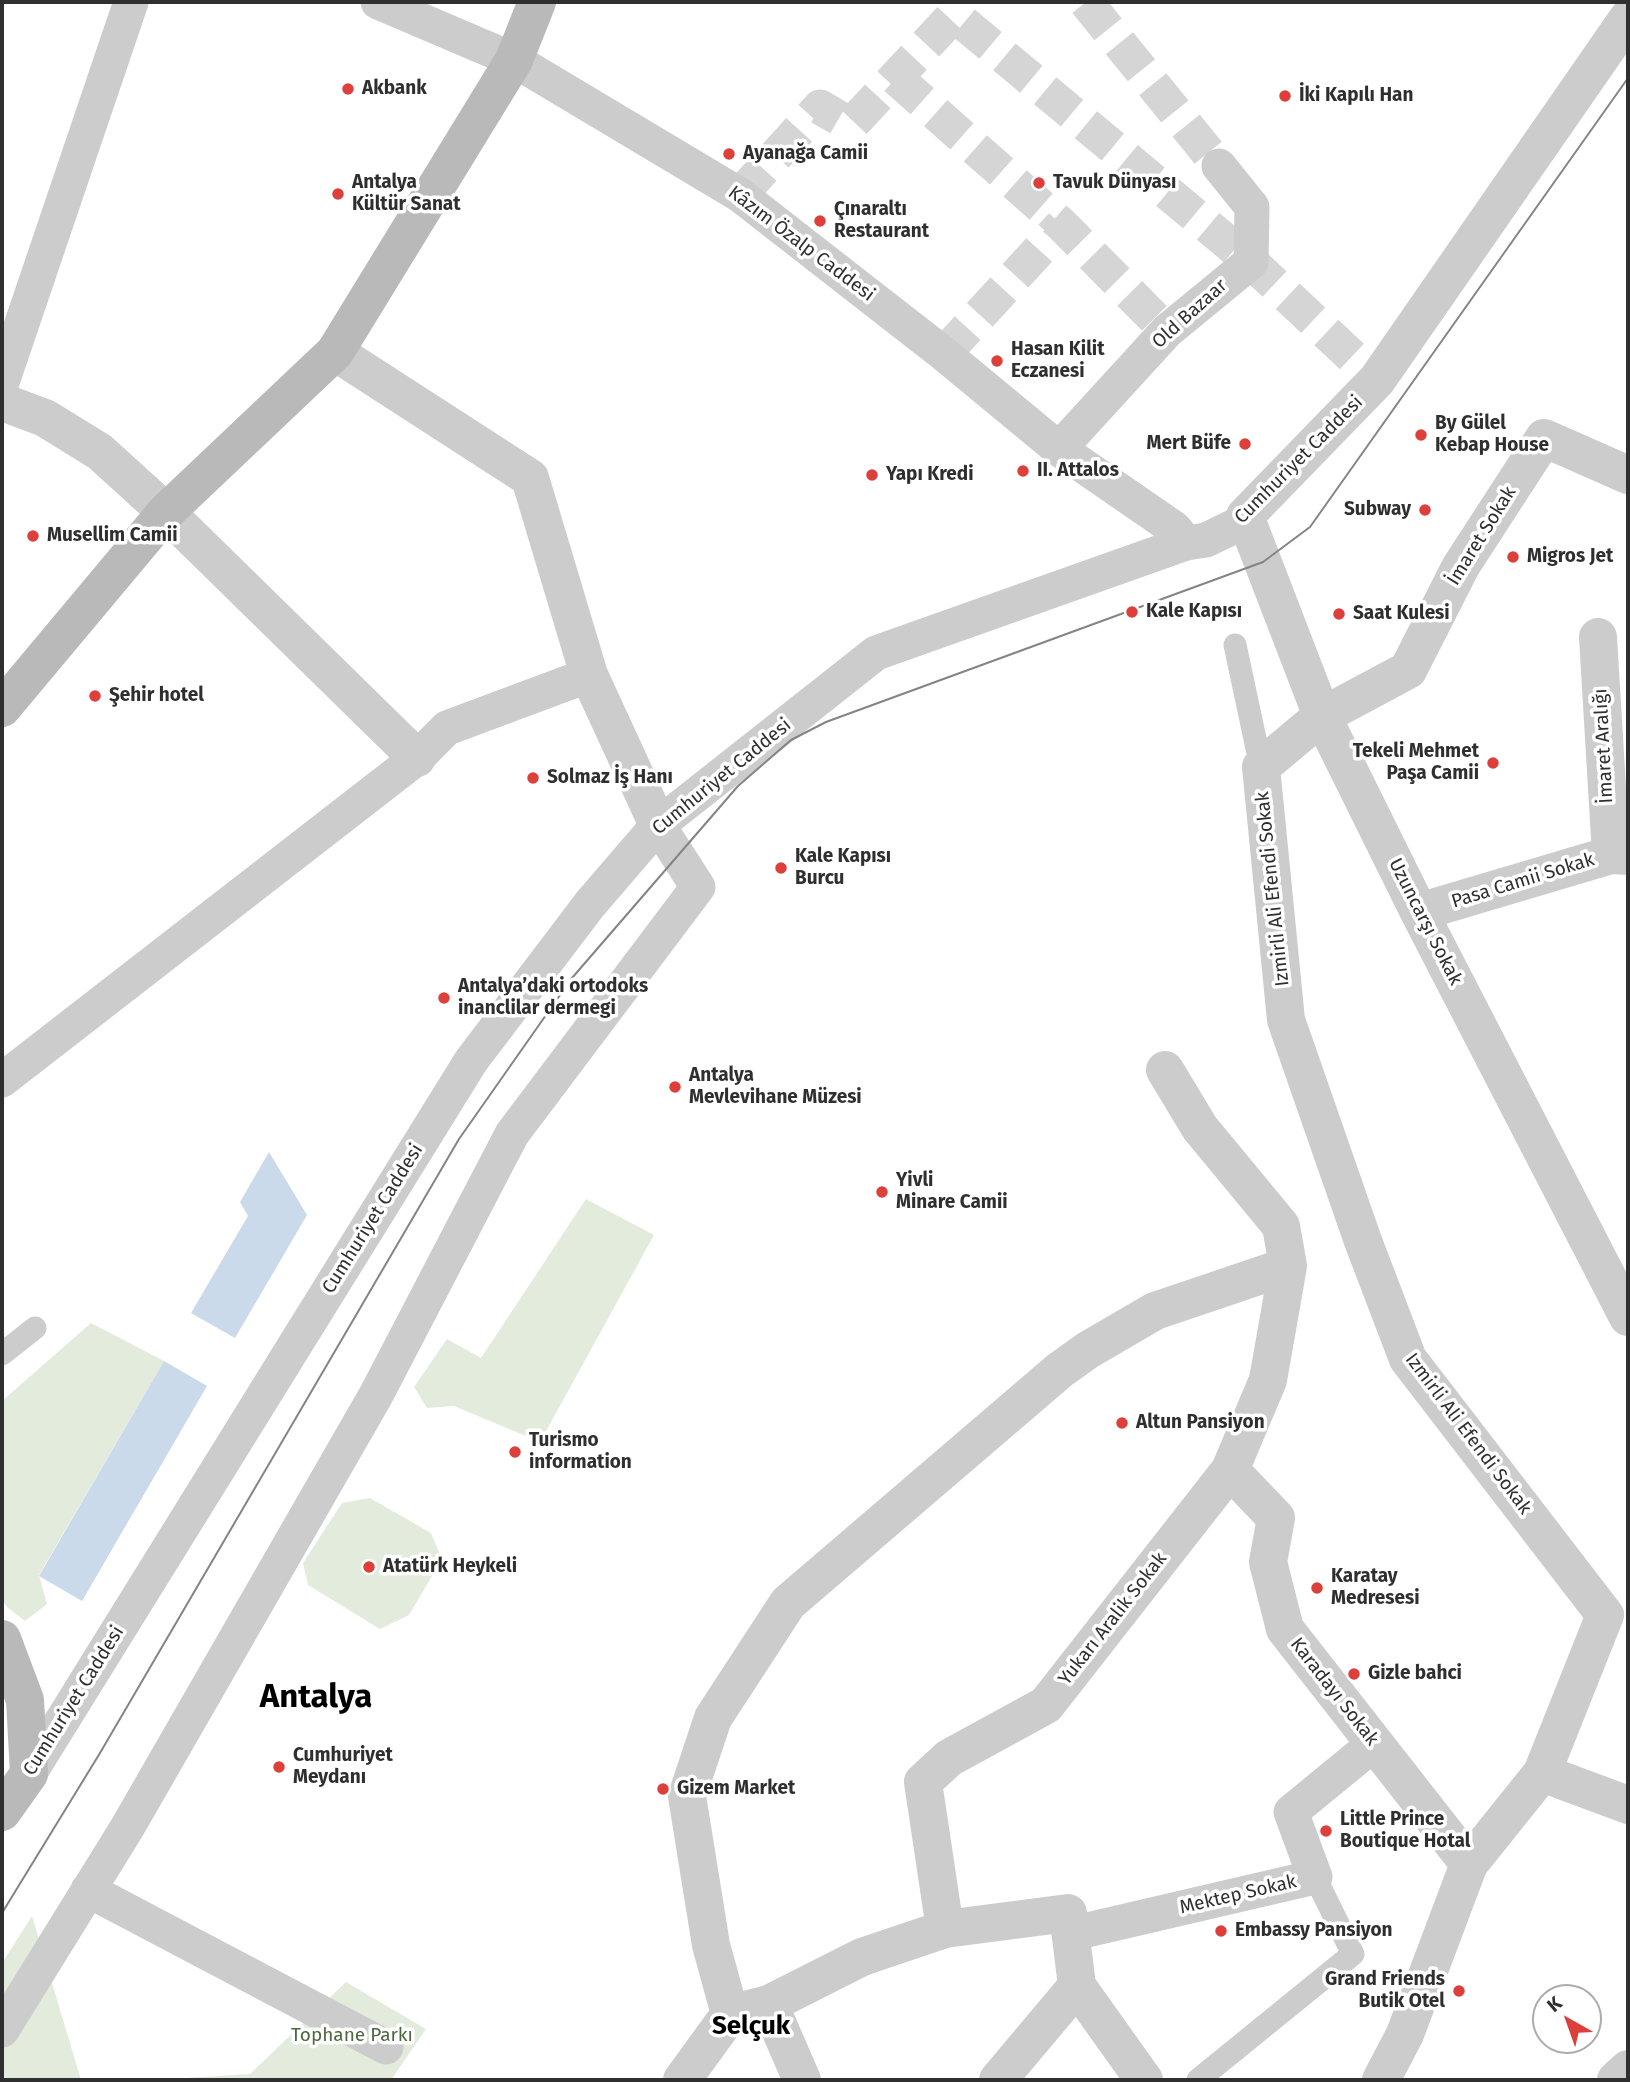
<!DOCTYPE html>
<html>
<head>
<meta charset="utf-8">
<style>
  body { margin:0 }
  #map { position:relative; width:1630px; height:2082px; overflow:hidden; background:#fff; font-family:"Fira Sans",sans-serif }
  canvas { display:block }
  .frame { position:absolute; inset:0; border:4px solid #2f2f2f; pointer-events:none }
  .north { position:absolute; left:1532px; top:1984px; width:70px; height:70px; box-sizing:border-box; background:#fff; border:2px solid #acacac; border-radius:50%; rotate:320deg; font-size:19px; font-weight:700; line-height:28px; text-align:center; color:#2f2f2f }
  .north::after { content:''; display:block; margin:auto; width:24px; height:32px; background:#dd403a; clip-path:polygon(50% 0,100% 100%,50% 72%,0 100%) }
</style>
</head>
<body>
<div id="map">
<canvas width="1630" height="2082"></canvas>
<div class="frame"></div>
<div class="north">K</div>
</div>
<script>
const g = document.querySelector('canvas').getContext('2d');
g.lineJoin = 'round';
function fill(path, color) {
  g.fillStyle = color;
  g.fill(path, 'evenodd');
}
function toPath(rows) {
  const path = new Path2D();
  for (const r of rows) {
    path.moveTo(r[0], r[1]);
    for (let i = 2; i < r.length; i += 2) path.lineTo(r[i], r[i + 1]);
  }
  return path;
}
function trace(path, color, width, dash) {
  g.strokeStyle = color;
  g.lineWidth = width;
  g.lineCap = dash ? 'butt' : 'round';
  g.setLineDash(dash || []);
  g.stroke(path);
}
function label(font, color, halo, rows, align = 'center') {
  g.font = font + ' "Fira Sans",sans-serif';
  g.lineWidth = 7;
  g.setLineDash([]);
  g.textBaseline = 'middle';
  g.strokeStyle = halo;
  g.fillStyle = color;
  for (const [text, x, y, turn = 0] of rows) {
    g.save();
    g.translate(x, y);
    g.rotate((+turn || 0) * Math.PI / 180);
    g.textAlign = isNaN(turn) ? turn : align;
    if (halo) g.strokeText(text, 0, 0);
    g.fillText(text, 0, 0);
    g.restore();
  }
}
fill(toPath([
  [586,1199,654,1235,540,1442,454,1406,427,1408,414,1387,447,1339,481,1358],
  [91,1323,164,1361,39,1575,47,1604,25,1621,7,1607,2,1600,2,1401],
  [370,1498,431,1533,442,1559,409,1615,380,1629,308,1585,303,1563,342,1503],
  [32,1916,81,2080,2,2080,2,1963],
  [346,1982,426,2029,391,2080,154,2080,250,2074]
]), '#e3ebdd');
fill(toPath([
  [269,1152,307,1215,235,1338,191,1313,248,1216,240,1202],
  [164,1361,207,1386,82,1601,39,1576]
]), '#cadaea');
trace(toPath([
  [1086,2,1219,166],
  [896,78,1062,225,1167,331],
  [740,195,820,107,851,125,954,15,1251,262,1377,380],
  [944,354,1062,225]
]), '#d5d5d5', 35, [35, 18]);
trace(toPath([
  [1235,645,1261,767],
  [2,1354,35,1328],
  [1198,2080,1353,1954,1315,1877]
]), '#ccc', 23);
trace(toPath([
  [378,2,514,60,740,195,944,354,1059,449,1175,529,1186,543],
  [2,382,131,2],
  [1059,449,1167,331,1251,262,1252,207,1219,166],
  [2,1080,417,758,447,728,589,675],
  [29,1774,471,1061,590,904,658,825,876,653,1186,543,1206,540,1237,525,1245,516],
  [88,1890,386,2047],
  [1070,1934,1315,1877,1291,1812,1374,1744],
  [2,2030,127,1828,376,1395,512,1134,698,887,658,825]
]), '#ccc', 35);
trace(toPath([
  [1628,18,1377,380,1245,516,1322,716,1419,912,1628,1317],
  [335,352,530,478,589,675,658,825],
  [2,402,45,418,100,452,166,512,417,758],
  [1598,637,1611,855],
  [1419,912,1611,855,1628,856],
  [1230,1470,1276,1518,1268,1562,1285,1629,1469,1864],
  [1542,1773,1628,1805],
  [945,1929,923,1782,949,1758,1046,1705,1230,1470,1268,1380,1288,1266,1281,1226,1200,1128,1165,1070],
  [769,2004,802,2080],
  [730,2014,711,1945,687,1796,713,1718,788,1603,1060,1370,1088,1350,1155,1311,1288,1266],
  [730,2014,769,2004,862,1957,945,1929,1068,1913,1077,1986,1144,2080],
  [682,2080,730,2014],
  [998,2080,1077,1986],
  [1381,2080,1405,2034,1469,1864,1542,1773,1605,1615,1408,1359,1363,1241,1286,1020,1261,767,1322,716,1408,670,1461,566,1544,438,1628,475],
  [1616,2080,1628,2069]
]), '#ccc', 38);
trace(toPath([
  [2,708,166,512,335,352,514,60,537,2],
  [2,1639,25,1700,29,1774,2,1812]
]), '#b9b9b9', 38);
trace(toPath([
  [2,1913,100,1753,459,1139,572,978,738,786,791,740,826,722,1263,562,1310,527,1628,78]
]), '#848484', 2);
for (const [x, y, r, color] of [
  [348,89,7,"#dd403a"],
  [1285,96,7,"#dd403a"],
  [729,154,7,"#dd403a"],
  [1039,183,7,"#dd403a"],
  [338,194,7,"#dd403a"],
  [820,221,7,"#dd403a"],
  [997,361,7,"#dd403a"],
  [1421,435,7,"#dd403a"],
  [1245,444,7,"#dd403a"],
  [1023,471,7,"#dd403a"],
  [872,475,7,"#dd403a"],
  [1425,510,7,"#dd403a"],
  [33,536,7,"#dd403a"],
  [1513,557,7,"#dd403a"],
  [1132,612,7,"#dd403a"],
  [1339,614,7,"#dd403a"],
  [95,696,7,"#dd403a"],
  [1493,763,7,"#dd403a"],
  [533,778,7,"#dd403a"],
  [781,868,7,"#dd403a"],
  [444,998,7,"#dd403a"],
  [675,1087,7,"#dd403a"],
  [882,1192,7,"#dd403a"],
  [1122,1423,7,"#dd403a"],
  [515,1452,7,"#dd403a"],
  [369,1567,7,"#dd403a"],
  [1317,1588,7,"#dd403a"],
  [1354,1674,7,"#dd403a"],
  [279,1767,7,"#dd403a"],
  [663,1789,7,"#dd403a"],
  [1326,1831,7,"#dd403a"],
  [1221,1931,7,"#dd403a"],
  [1459,1991,7,"#dd403a"]
]) {
  const dot = new Path2D();
  dot.arc(x, y, r, 0, 2 * Math.PI);
  g.fillStyle = color;
  g.fill(dot);
  trace(dot, '#fff', 2.5);
}
label('bold 19px', '#2f2f2f', '#fff', [
  ["Akbank",362,89],
  ["İki Kapılı Han",1299,96],
  ["Ayanağa Camii",743,154],
  ["Antalya",352,183],
  ["Kültür Sanat",352,205],
  ["Tavuk Dünyası",1053,183],
  ["Çınaraltı",834,210],
  ["Restaurant",834,232],
  ["Hasan Kilit",1011,350],
  ["Eczanesi",1011,372],
  ["By Gülel",1435,424],
  ["Kebap House",1435,446],
  ["Mert Büfe",1231,444,"right"],
  ["II. Attalos",1037,471],
  ["Yapı Kredi",886,475],
  ["Subway",1411,510,"right"],
  ["Musellim Camii",47,536],
  ["Migros Jet",1527,557],
  ["Kale Kapısı",1146,612],
  ["Saat Kulesi",1353,614],
  ["Şehir hotel",109,696],
  ["Tekeli Mehmet",1479,752,"right"],
  ["Paşa Camii",1479,774,"right"],
  ["Solmaz İş Hanı",547,778],
  ["Kale Kapısı",795,857],
  ["Burcu",795,879],
  ["Antalya’daki ortodoks",458,987],
  ["inanclilar dermegi",458,1009],
  ["Antalya",689,1076],
  ["Mevlevihane Müzesi",689,1098],
  ["Yivli",896,1181],
  ["Minare Camii",896,1203],
  ["Altun Pansiyon",1136,1423],
  ["Turismo",529,1441],
  ["information",529,1463],
  ["Atatürk Heykeli",383,1567],
  ["Karatay",1331,1577],
  ["Medresesi",1331,1599],
  ["Gizle bahci",1368,1674],
  ["Cumhuriyet",293,1756],
  ["Meydanı",293,1778],
  ["Gizem Market",677,1789],
  ["Little Prince",1340,1820],
  ["Boutique Hotal",1340,1842],
  ["Embassy Pansiyon",1235,1931],
  ["Grand Friends",1445,1980,"right"],
  ["Butik Otel",1445,2002,"right"]
], 'left');
label('19px', '#2f2f2f', '#fff', [
  ["Kâzım Özalp Caddesi",801,244,37],
  ["Old Bazaar",1190,314,-42],
  ["Cumhuriyet Caddesi",1299,460,-45],
  ["İmaret Sokak",1482,536,-58],
  ["İmaret Aralığı",1604,746,-93],
  ["Cumhuriyet Caddesi",722,777,-39],
  ["Pasa Camii Sokak",1523,881,-17],
  ["Izmirli Ali Efendi Sokak",1273,889,-96],
  ["Uzuncarşı Sokak",1425,922,63],
  ["Cumhuriyet Caddesi",373,1219,-58],
  ["Izmirli Ali Efendi Sokak",1468,1434,53],
  ["Yukarı Aralik Sokak",1113,1619,-52],
  ["Karadayı Sokak",1334,1692,52],
  ["Cumhuriyet Caddesi",74,1701,-58],
  ["Mektep Sokak",1238,1895,-13]
]);
label('19px', '#4d683e', '#fff', [
  ["Tophane Parkı",352,2036]
]);
label('bold 26px', '#000', '#fff', [
  ["Selçuk",751,2027]
]);
label('bold 33px', '#000', '#fff', [
  ["Antalya",316,1698]
]);
</script>
</body>
</html>
